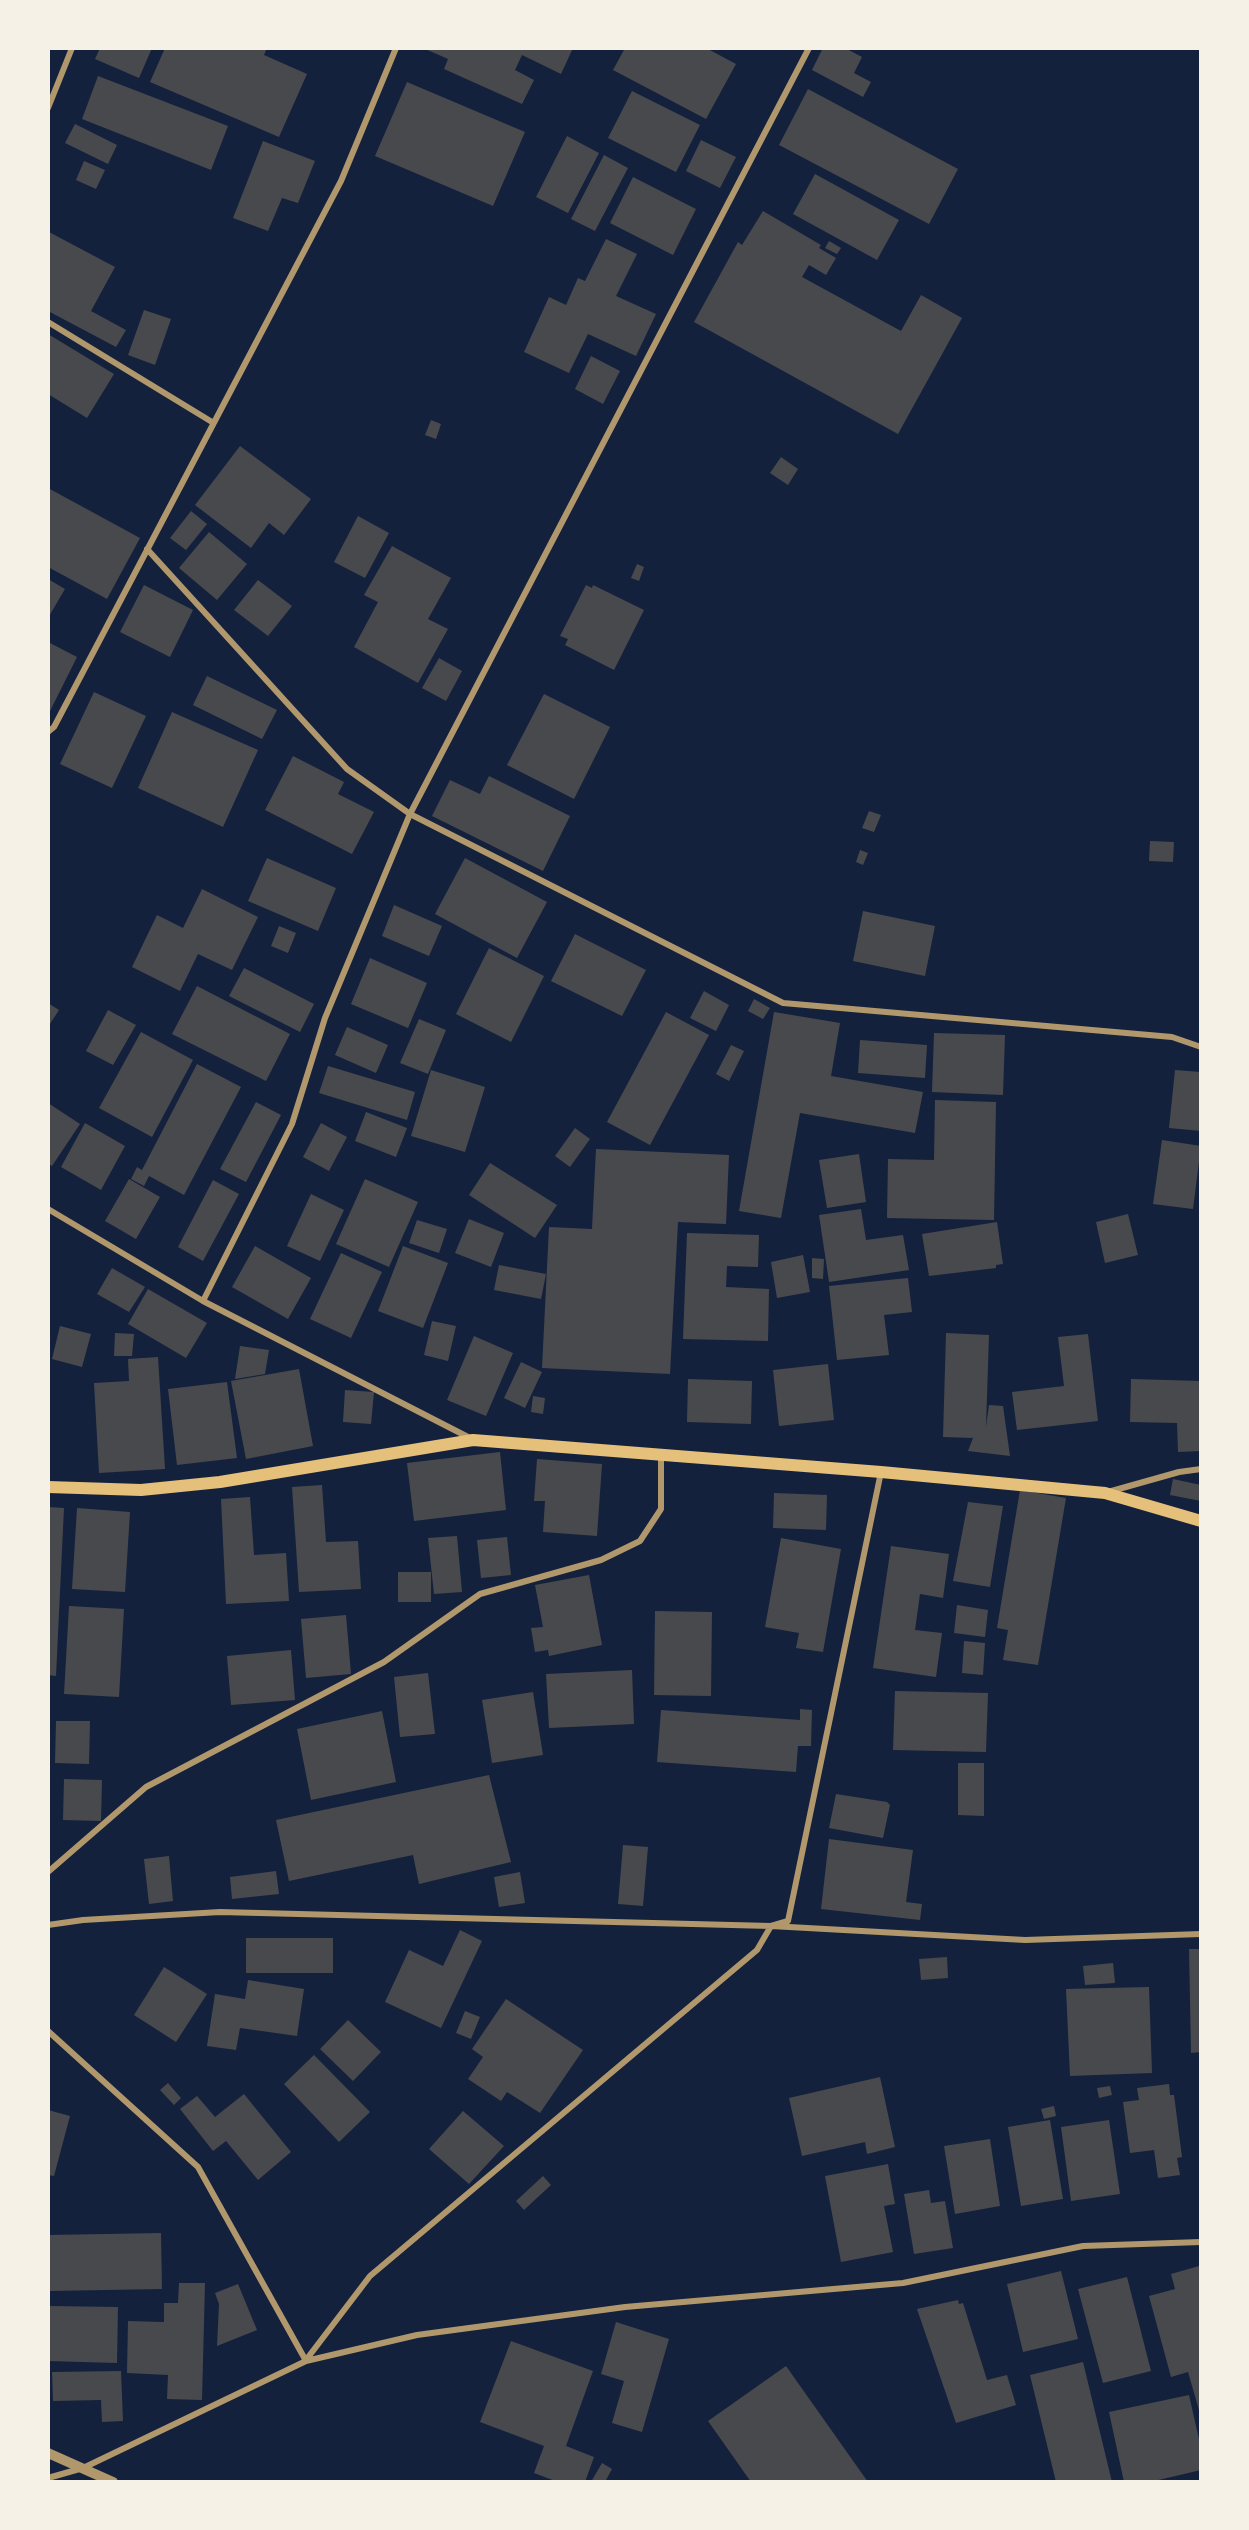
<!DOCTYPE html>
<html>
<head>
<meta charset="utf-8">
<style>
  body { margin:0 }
  #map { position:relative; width:1249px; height:2530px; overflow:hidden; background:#14213d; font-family:Overpass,sans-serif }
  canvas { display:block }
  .frame { position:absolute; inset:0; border:50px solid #f6f1e7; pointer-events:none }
</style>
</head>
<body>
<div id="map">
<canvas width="1249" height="2530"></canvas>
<div class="frame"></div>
</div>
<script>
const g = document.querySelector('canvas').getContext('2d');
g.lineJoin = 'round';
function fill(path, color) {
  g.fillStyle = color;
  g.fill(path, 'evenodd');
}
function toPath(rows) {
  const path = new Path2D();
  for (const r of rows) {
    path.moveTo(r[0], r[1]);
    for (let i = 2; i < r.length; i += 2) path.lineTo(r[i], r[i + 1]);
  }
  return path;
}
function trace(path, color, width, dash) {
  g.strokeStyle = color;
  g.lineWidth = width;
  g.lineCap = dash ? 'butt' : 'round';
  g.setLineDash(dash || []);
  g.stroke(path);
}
fill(toPath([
  [100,48,152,48,139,78,95,59],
  [165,48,267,48,264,55,307,74,279,137,150,82],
  [423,48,573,48,561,74,522,55,515,70,534,80,522,104,444,69,448,59],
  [625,48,706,48,736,64,706,119,613,70],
  [823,48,845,48,862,57,854,73,871,82,863,97,812,70],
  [98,76,228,126,211,170,82,119],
  [407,82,525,132,493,206,375,156],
  [808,89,958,169,929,224,779,145],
  [632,91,700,125,676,172,608,138],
  [75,124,117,145,108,164,65,143],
  [567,136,599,153,568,213,536,197],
  [701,140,736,157,720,188,686,171],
  [263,141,315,161,298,203,282,198,268,231,233,218],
  [604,155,628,168,595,231,571,219],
  [84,161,105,170,96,189,76,180],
  [815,174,899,220,877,260,793,214],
  [633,177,696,209,673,255,610,223],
  [763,211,821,245,819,248,836,258,826,275,809,265,802,277,901,331,921,295,962,318,898,434,694,322,738,242,742,245],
  [49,232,115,267,91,311,126,330,116,347,48,311],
  [606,239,637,254,616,296,656,314,636,356,588,334,569,373,524,352,549,297,566,305,578,278,585,281],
  [829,241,841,248,837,254,825,248],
  [144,310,171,319,155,365,128,355],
  [48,334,114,374,87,418,48,394],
  [591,356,620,371,603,404,575,389],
  [431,420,441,424,436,439,425,435],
  [240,446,311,499,284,535,269,523,251,548,195,505],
  [781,457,798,469,788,485,770,473],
  [48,488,140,538,107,599,48,567],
  [191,511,207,524,186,550,170,538],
  [358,516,389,533,365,578,334,562],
  [209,532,247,564,217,600,179,568],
  [392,546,451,578,428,619,448,629,418,683,354,647,378,602,364,595],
  [637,564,644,567,639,581,631,578],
  [48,579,65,589,48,618],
  [258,580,292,606,268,636,234,610],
  [144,585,193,610,170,657,120,632],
  [586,585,592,588,593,585,644,610,614,670,565,645,568,639,560,636],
  [48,642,77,657,48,715],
  [439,658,462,671,446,701,422,688],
  [207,676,277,710,262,739,193,705],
  [94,692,146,716,112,788,60,764],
  [544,694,610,727,574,799,507,765],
  [172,712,258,750,223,827,138,788],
  [293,756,344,782,338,794,374,812,352,854,265,810],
  [489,776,570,816,543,871,432,816,450,780,480,794],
  [869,811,881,815,874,832,862,828],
  [1150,841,1174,842,1173,862,1149,861],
  [860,850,868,853,863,865,856,862],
  [267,858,336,888,318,931,248,901],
  [465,858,547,902,517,958,435,914],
  [202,889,258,917,232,970,198,954,180,991,132,967,157,915,183,928],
  [394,905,442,926,429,956,382,936],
  [863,911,935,926,925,976,853,961],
  [279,926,296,933,288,953,271,946],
  [575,934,646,970,622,1016,551,981],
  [489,948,544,976,511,1042,456,1014],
  [370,958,427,983,408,1028,351,1004],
  [244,968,314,1004,300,1032,229,996],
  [197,986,290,1034,266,1081,172,1034],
  [704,991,729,1005,716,1031,690,1018],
  [754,999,770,1008,763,1019,748,1011],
  [48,1003,59,1010,48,1027],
  [108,1010,136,1025,113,1065,86,1051],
  [666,1012,709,1035,650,1145,607,1122],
  [774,1012,840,1023,831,1076,923,1092,915,1133,800,1113,781,1218,739,1211],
  [419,1019,446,1030,428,1074,400,1063],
  [347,1027,388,1045,376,1073,335,1055],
  [141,1032,193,1060,152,1137,99,1108],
  [934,1033,1005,1035,1003,1095,932,1092],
  [860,1040,927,1045,925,1078,858,1073],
  [731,1045,744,1051,729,1081,716,1074],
  [197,1064,241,1087,184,1195,149,1176,144,1186,131,1179,137,1167,142,1170],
  [328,1066,415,1092,407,1120,319,1093],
  [431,1070,485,1087,465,1152,411,1136],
  [1175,1070,1201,1072,1201,1131,1169,1128],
  [935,1100,996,1102,994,1220,887,1218,888,1159,934,1160],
  [256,1102,281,1115,246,1182,220,1169],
  [48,1103,80,1124,52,1166,48,1163],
  [366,1112,407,1128,396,1157,355,1141],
  [85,1123,125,1146,101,1190,61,1167],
  [321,1123,347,1137,329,1171,303,1157],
  [575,1128,590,1139,570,1167,555,1156],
  [1162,1140,1201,1146,1193,1209,1153,1204],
  [596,1149,729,1155,726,1224,678,1222,670,1374,542,1368,549,1227,592,1229],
  [859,1154,866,1202,827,1208,819,1160],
  [490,1163,557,1205,535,1238,469,1195],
  [129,1179,160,1197,136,1239,105,1221],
  [365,1179,418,1202,389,1267,336,1244],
  [213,1180,239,1194,203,1261,178,1247],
  [311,1194,344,1210,320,1261,287,1246],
  [861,1209,866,1240,903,1235,909,1270,829,1282,819,1215],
  [1128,1214,1138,1255,1105,1263,1096,1222],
  [469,1219,504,1233,491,1267,455,1253],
  [417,1220,447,1229,439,1253,409,1243],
  [997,1222,1003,1264,996,1265,996,1268,929,1276,922,1234],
  [687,1233,759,1235,758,1267,727,1266,726,1287,769,1289,768,1341,683,1339],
  [255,1246,311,1278,288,1319,232,1287],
  [403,1246,448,1263,423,1328,378,1311],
  [341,1253,382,1272,351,1338,310,1319],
  [803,1255,810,1292,777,1298,771,1262],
  [812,1258,824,1259,823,1279,812,1278],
  [499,1265,546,1274,541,1299,494,1290],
  [112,1268,145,1287,129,1312,97,1294],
  [908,1278,912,1312,884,1315,889,1355,837,1360,829,1286],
  [148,1289,207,1323,186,1358,128,1324],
  [432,1321,456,1326,448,1361,424,1355],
  [60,1326,91,1334,82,1367,52,1359],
  [115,1333,134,1334,132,1356,114,1356],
  [946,1333,989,1335,986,1427,989,1405,1003,1406,1010,1456,968,1451,973,1438,943,1437],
  [1088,1334,1098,1421,1017,1430,1012,1392,1064,1386,1058,1337],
  [474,1336,513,1353,486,1416,447,1400],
  [240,1346,269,1350,265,1374,235,1379],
  [158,1357,165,1469,99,1473,94,1383,129,1381,128,1359],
  [521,1362,542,1372,525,1408,504,1398],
  [828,1364,834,1420,779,1426,773,1370],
  [299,1369,313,1446,246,1459,231,1381],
  [688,1379,752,1381,751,1424,687,1422],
  [1131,1379,1201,1381,1201,1451,1178,1452,1177,1423,1130,1422],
  [227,1382,237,1458,177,1465,168,1389],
  [345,1390,374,1392,371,1424,343,1422],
  [533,1396,545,1398,543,1414,531,1412],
  [500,1452,506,1510,414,1521,407,1463],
  [537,1459,602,1464,597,1536,543,1532,545,1501,534,1501],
  [1173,1479,1201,1485,1201,1501,1170,1495],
  [322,1485,326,1542,358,1541,361,1589,299,1592,292,1487],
  [1020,1490,1066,1498,1038,1665,1003,1660,1008,1630,997,1628],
  [774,1493,827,1495,826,1530,773,1528],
  [250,1497,254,1555,286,1553,289,1601,226,1604,221,1499],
  [968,1502,1003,1506,990,1587,953,1581],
  [48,1507,64,1508,56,1676,48,1675],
  [77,1508,130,1512,125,1592,72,1589],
  [457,1536,462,1592,434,1594,428,1538],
  [507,1537,511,1575,481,1578,477,1540],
  [781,1538,841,1549,823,1652,796,1648,799,1633,765,1627],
  [891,1546,949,1554,943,1598,920,1594,915,1630,942,1633,936,1677,873,1668],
  [398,1572,431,1572,431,1602,398,1602],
  [589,1575,602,1645,549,1656,548,1650,535,1652,531,1628,543,1627,535,1585],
  [957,1605,988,1610,985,1637,954,1633],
  [69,1606,124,1609,119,1697,64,1694],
  [655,1611,712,1612,711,1696,654,1695],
  [346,1615,351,1674,306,1678,301,1619],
  [964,1641,985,1643,983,1675,962,1673],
  [291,1650,295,1700,231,1705,227,1656],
  [632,1670,634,1724,549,1728,546,1674],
  [428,1673,435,1734,400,1737,394,1677],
  [895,1691,988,1693,986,1752,893,1750],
  [533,1692,543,1755,492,1763,482,1700],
  [800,1709,812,1710,811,1746,798,1746,796,1772,657,1762,661,1710,800,1720],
  [382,1711,396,1782,311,1800,297,1729],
  [56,1721,90,1721,89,1764,55,1763],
  [958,1763,984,1763,984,1816,958,1815],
  [489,1775,511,1862,419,1884,413,1855,289,1881,276,1820],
  [64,1779,102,1780,101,1821,63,1820],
  [836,1794,887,1802,890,1805,883,1838,829,1828],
  [829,1839,913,1850,906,1902,922,1904,920,1920,821,1909],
  [623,1845,648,1847,643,1906,618,1904],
  [169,1856,173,1901,149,1904,144,1859],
  [276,1871,279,1894,232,1899,230,1877],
  [520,1872,525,1903,499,1907,494,1877],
  [460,1930,482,1941,441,2028,385,2002,409,1950,443,1966],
  [246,1938,333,1938,333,1973,246,1973],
  [1189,1949,1201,1949,1201,2052,1191,2053],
  [947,1957,948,1978,921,1980,919,1959],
  [1113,1963,1115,1983,1085,1985,1083,1966],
  [164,1967,207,1994,176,2042,134,2015],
  [248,1980,304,1989,297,2036,240,2028,236,2050,207,2046,215,1994,245,1999],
  [1149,1987,1152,2073,1070,2076,1066,1989],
  [506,1999,583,2050,540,2113,507,2092,501,2101,468,2079,483,2057,472,2049],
  [465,2011,480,2017,471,2039,456,2033],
  [348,2020,381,2052,353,2081,320,2049],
  [314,2055,370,2112,339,2142,284,2084],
  [880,2077,895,2147,867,2154,865,2142,802,2156,789,2098],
  [168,2083,181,2098,174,2105,160,2090],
  [1169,2084,1170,2095,1174,2095,1182,2157,1177,2158,1180,2175,1158,2178,1154,2150,1130,2153,1123,2102,1139,2100,1137,2088],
  [1110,2086,1112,2095,1099,2098,1097,2088],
  [244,2094,291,2152,258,2180,226,2141,213,2151,180,2109,197,2096,215,2117],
  [1054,2106,1056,2116,1044,2119,1041,2109],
  [48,2110,70,2116,54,2176,48,2175],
  [463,2111,504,2146,469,2184,429,2149],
  [1050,2120,1063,2199,1021,2206,1008,2127],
  [1109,2120,1120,2194,1071,2201,1061,2127],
  [990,2139,1000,2206,955,2214,944,2146],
  [888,2164,895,2204,884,2206,893,2252,841,2262,825,2176],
  [543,2176,551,2185,524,2210,516,2201],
  [929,2190,931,2203,945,2201,953,2248,914,2254,904,2194],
  [161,2233,162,2289,48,2291,48,2235],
  [1199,2266,1201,2273,1199,2410,1188,2372,1171,2377,1149,2296,1175,2289,1171,2274],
  [1061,2271,1078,2339,1023,2352,1007,2284],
  [1127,2277,1151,2371,1103,2383,1078,2289],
  [179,2283,205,2283,202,2400,167,2399,168,2375,127,2373,128,2321,164,2322,164,2303,178,2303],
  [238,2284,257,2330,217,2346,219,2304,215,2293],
  [958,2300,959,2304,963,2303,987,2380,1007,2375,1016,2405,956,2423,917,2309],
  [48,2306,118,2307,117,2363,48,2361],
  [616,2322,669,2339,642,2432,612,2423,624,2381,601,2374],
  [511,2341,593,2371,566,2446,594,2457,585,2482,558,2482,534,2473,544,2446,480,2422],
  [1083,2362,1112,2482,1056,2482,1030,2375],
  [786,2366,868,2482,751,2482,708,2421],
  [121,2371,123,2421,102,2422,101,2400,53,2401,52,2372],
  [1189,2395,1201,2448,1201,2470,1150,2482,1124,2482,1109,2412],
  [602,2463,612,2469,605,2482,591,2482]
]), '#48494c');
trace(toPath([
  [48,108,72,48],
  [48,322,212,422],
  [147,549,347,769,410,814,783,1003,1172,1037,1201,1047],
  [48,732,54,727,341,181,396,48],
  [48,1209,203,1301,470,1438],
  [203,1301,292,1124,325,1018,410,814,809,48],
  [1108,1492,1179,1472,1201,1469],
  [48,1872,146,1787,384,1662,480,1594,601,1560,640,1541,661,1509,661,1454],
  [48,1925,83,1920,220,1912,771,1926,1025,1940,1201,1934],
  [48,2031,198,2167,306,2361],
  [306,2360,370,2276,757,1950,771,1926,788,1921,881,1472],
  [48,2478,83,2468,306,2361,417,2335,625,2307,903,2283,1083,2246,1201,2242]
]), '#b1986c', 6);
trace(toPath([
  [48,2453,113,2482]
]), '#b1986c', 10);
trace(toPath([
  [48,1487,141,1490,220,1482,473,1440,881,1472,1105,1493,1201,1521]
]), '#e5c07b', 12);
</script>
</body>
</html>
